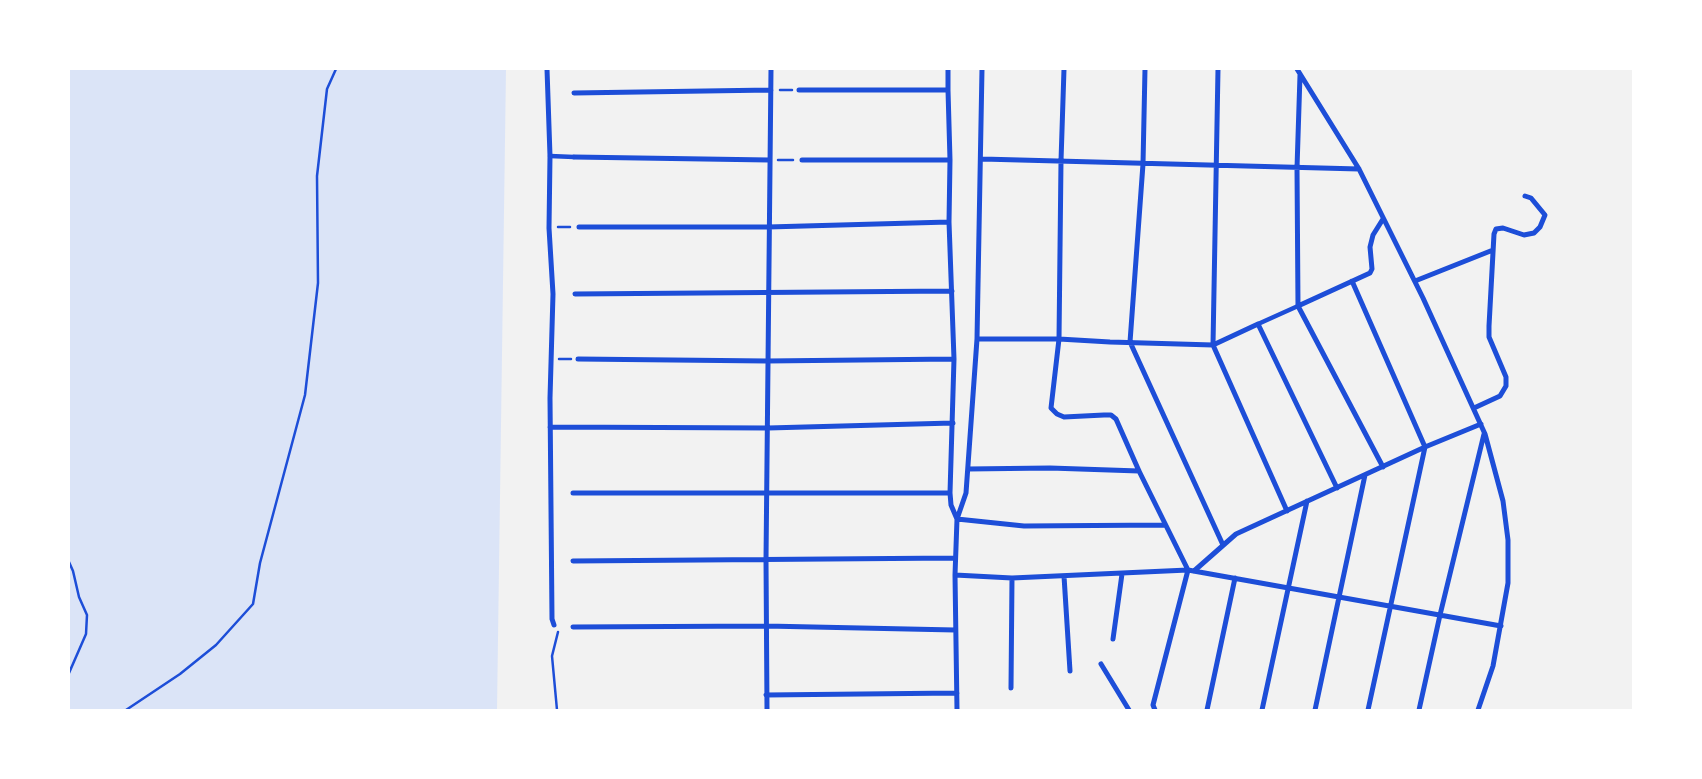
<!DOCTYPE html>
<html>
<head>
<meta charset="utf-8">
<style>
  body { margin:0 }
  #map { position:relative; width:1702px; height:779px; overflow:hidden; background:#f2f2f2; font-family:Inter,sans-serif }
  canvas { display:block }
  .frame { position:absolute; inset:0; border:70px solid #fff; pointer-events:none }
</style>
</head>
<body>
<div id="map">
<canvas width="1702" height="779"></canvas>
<div class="frame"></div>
</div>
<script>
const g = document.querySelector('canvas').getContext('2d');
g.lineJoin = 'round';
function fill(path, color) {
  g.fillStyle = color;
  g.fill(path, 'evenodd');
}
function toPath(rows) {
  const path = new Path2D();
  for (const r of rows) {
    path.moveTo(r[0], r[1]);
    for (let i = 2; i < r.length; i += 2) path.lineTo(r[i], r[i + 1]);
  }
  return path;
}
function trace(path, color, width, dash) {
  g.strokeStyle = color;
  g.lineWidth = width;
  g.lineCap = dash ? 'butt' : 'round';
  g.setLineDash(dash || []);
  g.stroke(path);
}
fill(toPath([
  [69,69,506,69,497,710,69,710]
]), '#dbe4f7');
trace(toPath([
  [780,90,792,90],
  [778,160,793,160],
  [558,227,570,227],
  [559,359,571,359],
  [69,562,73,571,79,597,87,615,86,634,69,673],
  [126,710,180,674,216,645,253,604,260,563,305,395,318,283,317,176,327,89,336,69],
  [557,710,552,656,558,632]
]), '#1d4ed8', 2.5);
trace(toPath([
  [550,156,574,157],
  [1258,324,1298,306]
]), '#1d4ed8', 4.5);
trace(toPath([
  [547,69,550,156,549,228,553,294,550,398,552,619,554,625],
  [948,69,948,90,950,160,949,222,954,359,950,493,951,505,957,519,955,575,957,710],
  [982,69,977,339,966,493,957,519,1024,526,1165,525],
  [1064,69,1061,161,1059,339,1051,408,1057,414,1064,417,1104,415,1111,415,1116,419,1139,471,1188,570,1153,705,1155,710],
  [1145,69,1143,164,1130,342,1223,545],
  [1218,69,1213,345,1287,511],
  [1297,69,1359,169,1423,298,1485,434,1503,501,1508,540,1508,583,1493,666,1478,710],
  [1300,75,1297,168,1298,306,1383,467],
  [799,90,948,90],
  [574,93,771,90],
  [574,157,769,160],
  [982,159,1359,169],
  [802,160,950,160],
  [579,227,768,227,949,222],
  [1352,281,1425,447,1368,710],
  [1415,281,1493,250],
  [575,294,952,291],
  [1298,306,1370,273,1372,269,1370,247,1373,235,1383,219],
  [977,339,1059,339,1110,342,1213,345,1258,324,1337,488],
  [578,359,767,361,954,359],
  [1474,408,1500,396,1506,386,1506,377,1489,337,1489,326,1494,234,1496,229,1503,228,1524,235,1534,233,1540,227,1545,215,1531,198,1525,196],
  [550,427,768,428,953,423],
  [968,469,1050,468,1139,471],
  [573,493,950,493],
  [573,561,955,558],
  [1194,571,1236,534,1425,447,1481,424],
  [955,575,1012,578,1188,570,1501,626],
  [1064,576,1070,671],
  [573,627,766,626,955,630],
  [1113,639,1122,574],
  [1101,664,1129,710],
  [1011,688,1012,578],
  [766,695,957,693],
  [767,710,766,559,771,69],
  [1207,710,1235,578],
  [1262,710,1307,501],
  [1315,710,1365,475],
  [1419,710,1440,615,1484,434]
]), '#1d4ed8', 5);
</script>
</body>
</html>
